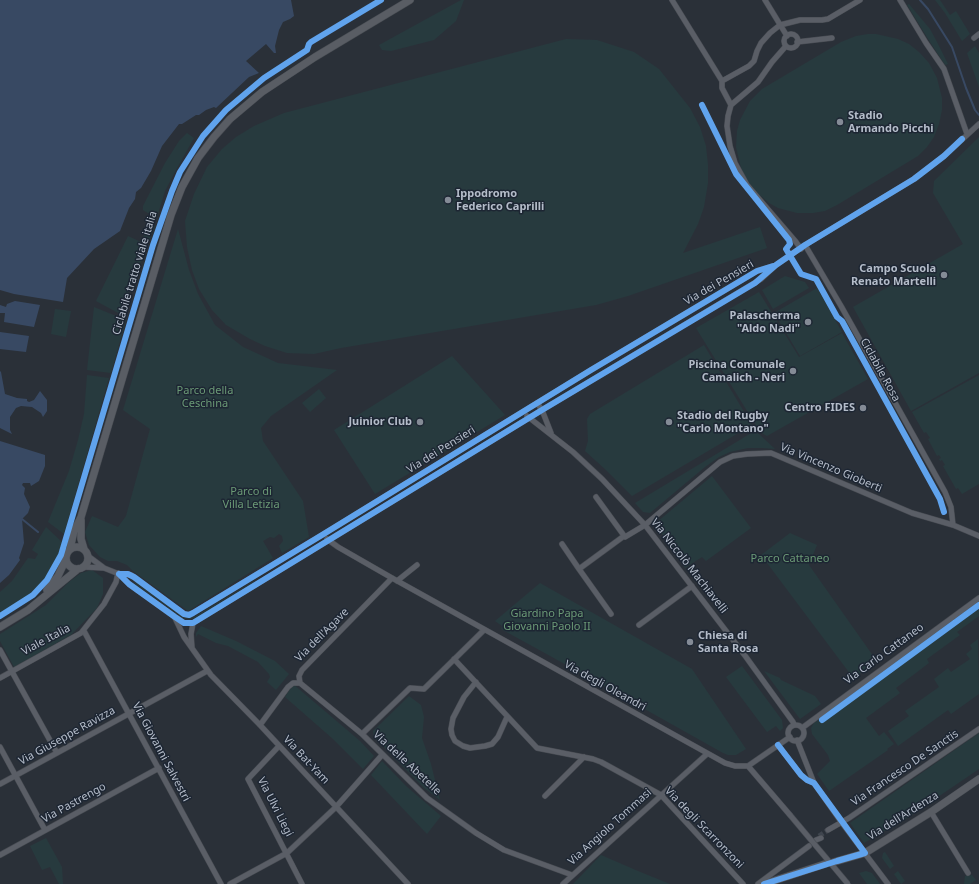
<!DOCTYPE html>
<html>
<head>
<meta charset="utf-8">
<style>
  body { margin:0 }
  canvas { display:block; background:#2a3038 }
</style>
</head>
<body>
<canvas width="979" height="884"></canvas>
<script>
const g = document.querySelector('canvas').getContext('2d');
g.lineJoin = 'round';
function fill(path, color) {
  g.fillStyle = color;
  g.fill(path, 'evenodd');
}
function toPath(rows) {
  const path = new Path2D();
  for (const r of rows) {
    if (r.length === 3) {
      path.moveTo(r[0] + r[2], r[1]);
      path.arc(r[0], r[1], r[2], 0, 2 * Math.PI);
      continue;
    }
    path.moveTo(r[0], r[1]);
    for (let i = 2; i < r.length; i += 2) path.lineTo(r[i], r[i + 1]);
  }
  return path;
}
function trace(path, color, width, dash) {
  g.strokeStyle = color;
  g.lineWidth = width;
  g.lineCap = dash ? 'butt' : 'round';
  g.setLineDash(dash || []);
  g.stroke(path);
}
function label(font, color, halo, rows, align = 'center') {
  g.font = font + ' "Noto Sans",sans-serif';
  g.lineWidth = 3;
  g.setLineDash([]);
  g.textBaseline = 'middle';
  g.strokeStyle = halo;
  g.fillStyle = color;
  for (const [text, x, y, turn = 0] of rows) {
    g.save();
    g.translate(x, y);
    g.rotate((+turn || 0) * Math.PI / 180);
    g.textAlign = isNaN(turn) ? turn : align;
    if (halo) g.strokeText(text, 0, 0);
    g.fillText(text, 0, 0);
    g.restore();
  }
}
fill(toPath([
  [461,0,464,0,456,21,434,40,391,51,382,50,379,45],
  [935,0,940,0,950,15,956,11,970,34,962,41,945,13],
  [909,4,930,29,937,42,948,64,945,65,930,42,907,5],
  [868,34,876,34,898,39,909,44,919,52,929,63,937,78,942,98,942,110,939,124,934,137,927,147,918,156,837,205,825,211,813,213,797,213,778,208,769,203,754,190,746,178,741,168,736,147,737,131,740,120,750,101,762,89,841,42,856,36],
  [566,39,597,40,634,52,659,69,690,108,700,127,706,146,708,165,708,183,704,207,698,224,683,253,760,227,767,248,628,296,596,305,341,348,314,354,287,353,265,346,250,339,226,325,212,310,199,289,192,270,187,247,185,221,194,194,207,167,222,149,236,137,254,126,284,113],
  [975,46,979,53,979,87,967,53],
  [187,133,194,138,176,170,165,191,157,217,154,217,143,210,143,206,165,163,179,141],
  [979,137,979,373,911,411,853,307,963,244,933,193,934,181],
  [152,222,155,226,120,314,96,301,128,236,141,242,150,223],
  [178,229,189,270,198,294,215,325,243,347,278,363,337,370,271,416,261,428,263,441,303,501,309,537,282,553,279,546,283,541,282,536,279,534,274,538,270,537,263,541,273,558,188,611,133,571,127,565,117,561,108,561,100,557,89,545,85,532,92,516,118,527,126,516,150,429,123,410],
  [785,276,805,282,809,288,773,309,762,290],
  [817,288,842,332,800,356,774,313],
  [759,292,799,357,842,333,868,379,767,436,760,432,696,328],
  [94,307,126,320,111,373,87,370],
  [55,309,71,311,66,337,51,334],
  [704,345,752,425,632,496,606,470,585,451,588,441,587,419,590,414],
  [452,356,505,415,375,494,334,430],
  [87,375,109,378,64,534,48,522,69,471,78,440,84,414],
  [979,375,979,484,962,494,958,488,956,489,943,466,945,465,942,460,940,461,939,459,941,458,939,455,937,456,928,439,930,438,926,432,924,433,912,412],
  [319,389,326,398,310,412,302,403],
  [753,432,759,434,775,449,762,448,748,448,730,452,719,457,705,467,650,513,643,512,635,503],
  [712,476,751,528,706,561,702,557,685,568,656,525,657,522],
  [46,527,62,542,60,551,54,566,43,582,31,594,0,613,0,592,12,581,28,558,35,559,38,554,32,550],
  [790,533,817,545,809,565,876,660,854,679,761,555],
  [92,570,103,578,103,594,97,608,71,635,14,667,0,641,0,634,46,605,69,582,81,573],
  [254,581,254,582,195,618,189,619,183,618,134,583,135,582,183,616,189,618,194,617],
  [540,583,692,669,746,749,736,755,728,755,723,753,552,657,501,629,502,626,495,621],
  [979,606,979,616,957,632,960,635,927,659,929,663,896,688,900,693,866,718,879,736,884,732,894,744,887,749,888,750,829,791,817,774,830,761,828,755,812,734,811,728,814,723,850,698,851,700],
  [201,626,236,641,275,661,289,674,276,690,267,682,270,677,269,674,258,662,228,646,216,643,198,634,196,637,196,633],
  [978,639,979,694,951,714,948,710,898,746,888,731,909,716,905,711,939,687,934,679,948,668,951,672,970,659,966,654,972,649,970,645],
  [742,666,782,720,783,728,780,731,776,726,767,732,726,677],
  [764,671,780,678,781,680,815,696,821,704,800,719],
  [293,684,360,741,374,756,363,769,333,739,285,697],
  [409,696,421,705,424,717,422,738,431,764,440,800,424,788,374,737,373,731],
  [979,733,979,769,907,818,864,843,850,823],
  [382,761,406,786,441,816,427,834,371,775],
  [46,838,62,867,63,884,59,884,50,867,42,870,30,846],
  [885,852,894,866,890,869,882,858,883,853],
  [601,855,638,871,670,884,573,884],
  [866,871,872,873,880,884,867,884,859,873],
  [898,871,905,881,901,884,894,874],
  [972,875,976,880,970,884,964,884,965,876]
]), '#273a3e');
fill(toPath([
  [0,0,291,0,294,16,290,19,283,22,279,30,275,46,276,53,274,53,266,44,246,61,259,73,249,77,216,108,214,107,206,110,199,115,196,115,182,124,179,124,162,146,151,171,141,188,136,192,135,199,129,208,120,231,94,249,67,278,63,302,14,294,0,290],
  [15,301,40,305,34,327,4,322,5,313,0,313,0,305,6,307,7,304],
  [0,332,29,336,26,352,0,349],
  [0,371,1,372,5,394,17,398,27,399,27,401,29,402,34,400,40,391,47,400,47,411,43,417,41,413,32,407,21,406,16,408,10,417,10,430,12,434,0,428],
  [0,441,45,455,45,466,39,481,31,486,30,483,23,483,22,485,25,488,24,494,30,507,28,513,22,519,24,543,19,558,20,560,9,575,0,583]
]), '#384963');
trace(toPath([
  [920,0,928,9,952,47,966,88,975,110,979,115],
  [22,519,38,532]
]), '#384963', 2);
trace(toPath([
  [819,836,828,830]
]), '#3f454e', 5, [5, 2.5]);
const minor = toPath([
  [672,0,722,81],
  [765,0,787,36],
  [900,0,926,43,944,69,967,134],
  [791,41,7],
  [974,38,979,34],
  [797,42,832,38],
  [722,81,722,88,731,105,728,116,727,126,730,146,735,163,747,185,796,242,801,249],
  [722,81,749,66,754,61,757,51,761,43,770,33,780,25,800,20,822,20,828,19,860,0],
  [731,105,758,82,772,62,786,46],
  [805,245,841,306,945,492,951,507,953,525],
  [537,403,542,410,551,433],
  [527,416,573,452,602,479,645,525,746,657,793,722,794,725],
  [596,497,625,537,645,525,720,462,733,456,747,454,771,453,912,513,953,525,979,536],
  [327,539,338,547,392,578,725,763,735,766,748,766,790,737],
  [562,544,579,569,624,536],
  [88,556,104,568],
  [83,567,104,568,119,574,131,575,184,614,189,615,193,613,322,535,591,370,757,271,774,266],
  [579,569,611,614],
  [119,574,129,584,175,617,184,623,193,623,542,410,761,279,776,265,805,245,914,179,944,156,979,124],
  [397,581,417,565],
  [175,618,184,637,211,675,260,725,408,884],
  [639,625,692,586],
  [84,631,221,884],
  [192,648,191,634,193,623],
  [0,650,57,753],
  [454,659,537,748,593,759,601,762,661,795,743,884],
  [0,678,81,633,104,604,116,582,118,573],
  [476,682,464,697,453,718,451,729,452,735,455,741,463,746,470,748,485,746,492,744,498,737,507,717],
  [300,683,362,734,427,798,476,833,504,850,572,875],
  [300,683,299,676,302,670,392,578],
  [260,725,288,687,293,683,300,683],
  [796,733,8],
  [802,728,979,598],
  [362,734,410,688,424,689,484,630],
  [797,740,814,783,842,823,888,884],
  [778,745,801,775,807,780,814,783],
  [279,746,248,779,302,884],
  [0,747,45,830],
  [748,766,790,815],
  [0,784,207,671],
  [545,796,584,757],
  [931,812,968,873],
  [828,830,849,818,979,729],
  [816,840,821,838],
  [0,855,159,768],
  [230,884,287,853,336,807,382,755],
  [563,884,707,754],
  [758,884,809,846]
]);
const secondary = toPath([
  [81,520,81,539,84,549],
  [77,558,11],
  [70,549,74,531,81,517,171,215,182,187,198,158,214,137,230,119,262,92,315,57,410,0],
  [47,590,58,576,66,559],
  [0,627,28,610,78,569],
  [834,862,865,853,931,812,979,779],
  [764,884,825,864]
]);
trace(minor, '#484c53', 6);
trace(secondary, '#484c53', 8);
trace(minor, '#5a5e66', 5);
trace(secondary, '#595d64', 7);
const minorBridge = toPath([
  [790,815,848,884]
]);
trace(minorBridge, '#484c53', 6, []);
trace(minorBridge, '#5a5e66', 5);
trace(toPath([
  [702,105,736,174,789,240,790,244,786,249,801,274,816,279,837,317,842,321,940,499,944,512],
  [119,574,129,584,175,617,184,623,193,623,542,410,755,283,776,265,805,245,914,179,944,156,962,139],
  [119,574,128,574,134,577,184,614,189,615,193,613,322,535,591,370,757,271,773,266],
  [0,616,33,595,47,580,61,555,153,245,172,191,180,172,203,136,226,110,264,78,307,50,309,44,311,42,381,0],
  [822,720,979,605],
  [764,884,837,861,865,853,814,783,807,780,801,775,778,745]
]), '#60a3ed', 6);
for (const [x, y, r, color] of [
  [840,122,4,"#848b96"],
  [448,200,4,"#848b96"],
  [944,275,4,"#848b96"],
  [808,322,4,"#848b96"],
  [793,371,4,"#848b96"],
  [863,408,4,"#848b96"],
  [420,422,4,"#848b96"],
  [669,422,4,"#848b96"],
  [690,642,4,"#848b96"]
]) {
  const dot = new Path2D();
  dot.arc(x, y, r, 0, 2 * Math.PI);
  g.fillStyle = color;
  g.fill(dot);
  trace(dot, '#1d2633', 1.5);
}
label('bold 11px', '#b4bcc9', '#1d2633', [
  ["Stadio",848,116,"left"],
  ["Armando Picchi",848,129,"left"],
  ["Ippodromo",456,194,"left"],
  ["Federico Caprilli",456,207,"left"],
  ["Campo Scuola",936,269],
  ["Renato Martelli",936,282],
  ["Palascherma",800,316],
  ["\"Aldo Nadi\"",800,329],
  ["Piscina Comunale",785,365],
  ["Camalich - Neri",785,378],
  ["Centro FIDES",855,408],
  ["Stadio del Rugby",677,416,"left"],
  ["\"Carlo Montano\"",677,429,"left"],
  ["Juinior Club",412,422],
  ["Chiesa di",698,636,"left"],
  ["Santa Rosa",698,649,"left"]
], 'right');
label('11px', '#b4bcc9', '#1d2633', [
  ["Ciclabile tratto viale italia",135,273,-73],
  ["Via dei Pensieri",719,283,-30],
  ["Ciclabile Rosa",880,370,61],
  ["Via dei Pensieri",441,450,-32],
  ["Via Vincenzo Gioberti",831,468,23],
  ["Via Niccolò Machiavelli",689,566,52],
  ["Via dell'Agave",322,635,-45],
  ["Viale Italia",46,640,-28],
  ["Via Carlo Cattaneo",884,654,-36],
  ["Via degli Oleandri",605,686,29],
  ["Via Giuseppe Ravizza",67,736,-29],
  ["Via Giovanni Salvestri",161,752,62],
  ["Via Bat-Yam",306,760,47],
  ["Via delle Abetelle",407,763,43],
  ["Via Francesco De Sanctis",905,768,-34],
  ["Via Pastrengo",74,803,-29],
  ["Via Ulvi Liegi",275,807,63],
  ["Via dell'Ardenza",903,816,-32],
  ["Via Angiolo Tommasi",610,827,-42],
  ["Via degli Scarronzoni",704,828,46]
]);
label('11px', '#6b9a76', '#1d2633', [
  ["Parco della",205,391],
  ["Ceschina",205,404],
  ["Parco di",251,492],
  ["Villa Letizia",251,505],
  ["Parco Cattaneo",790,559],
  ["Giardino Papa",547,614],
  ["Giovanni Paolo II",547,627]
]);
</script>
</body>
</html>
